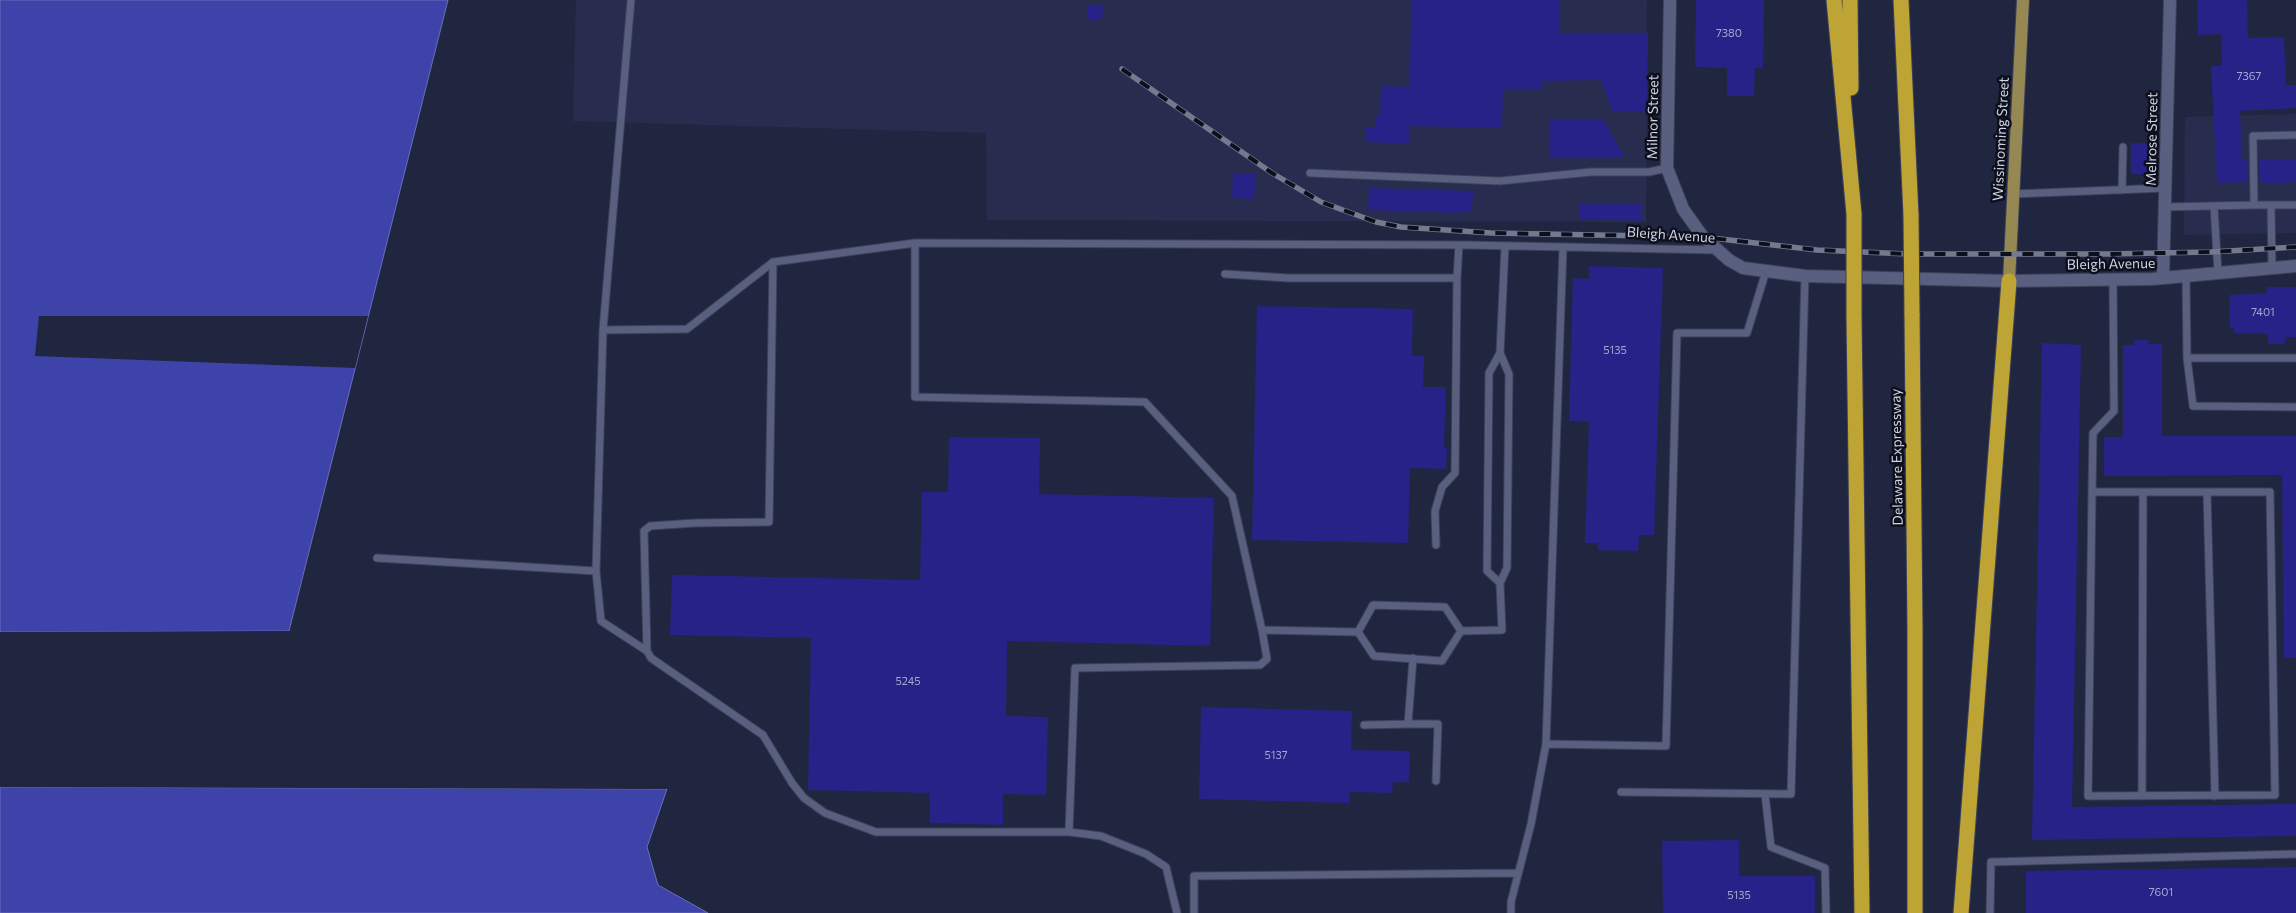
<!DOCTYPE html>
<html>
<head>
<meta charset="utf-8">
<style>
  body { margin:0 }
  canvas { display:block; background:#202540 }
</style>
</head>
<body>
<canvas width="2296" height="913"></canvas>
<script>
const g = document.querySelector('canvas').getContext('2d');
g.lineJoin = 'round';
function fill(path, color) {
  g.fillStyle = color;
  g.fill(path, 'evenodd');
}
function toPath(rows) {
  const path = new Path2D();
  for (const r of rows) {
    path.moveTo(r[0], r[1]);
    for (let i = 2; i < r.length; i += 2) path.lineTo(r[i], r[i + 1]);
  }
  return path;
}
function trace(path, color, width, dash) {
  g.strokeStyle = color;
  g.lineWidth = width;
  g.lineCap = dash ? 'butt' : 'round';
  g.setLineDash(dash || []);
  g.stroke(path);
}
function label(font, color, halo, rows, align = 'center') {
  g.font = font + ' Commissioner,sans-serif';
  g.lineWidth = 5;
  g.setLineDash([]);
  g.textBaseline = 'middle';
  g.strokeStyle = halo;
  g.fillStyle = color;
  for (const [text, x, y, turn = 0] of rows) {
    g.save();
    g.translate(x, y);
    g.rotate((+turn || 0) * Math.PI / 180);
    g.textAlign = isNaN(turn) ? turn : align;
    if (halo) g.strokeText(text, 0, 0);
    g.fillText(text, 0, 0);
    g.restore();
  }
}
fill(toPath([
  [576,0,1647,0,1646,222,987,220,986,133,573,121],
  [2296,114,2296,233,2184,235,2185,117]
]), '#282d4f');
const water = toPath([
  [0,0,448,0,289,631,0,632,0,0],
  [0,787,667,789,647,847,658,885,708,913,0,913,0,787]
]);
fill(water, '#3e43a9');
trace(water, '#6a6ebb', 1);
fill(toPath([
  [39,316,368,316,355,368,35,356],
  [289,631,291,631,289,634,0,634,0,632],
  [0,784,665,787,667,789,0,787]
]), '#202540');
fill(toPath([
  [1412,0,1560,0,1559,33,1648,33,1647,112,1613,112,1601,80,1542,81,1542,90,1503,89,1502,128,1409,126,1409,144,1366,142,1366,127,1375,128,1376,115,1380,116,1381,86,1409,87],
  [1696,0,1764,0,1763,68,1755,68,1754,96,1727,96,1727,68,1695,67],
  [2197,0,2247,0,2248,38,2284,37,2286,85,2296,85,2296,108,2240,111,2242,160,2248,160,2248,182,2217,183,2211,66,2222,66,2221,34,2198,35],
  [1088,5,1103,6,1102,20,1087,19],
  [1549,119,1603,119,1625,158,1549,158],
  [2131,143,2155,144,2155,175,2131,174],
  [2296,159,2296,182,2264,184,2264,181,2259,181,2259,160],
  [1233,173,1256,174,1254,199,1232,198],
  [1369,188,1473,191,1472,211,1460,211,1460,213,1368,210],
  [1588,203,1642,203,1642,221,1579,219,1579,204],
  [1589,266,1663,268,1654,535,1639,535,1638,551,1598,550,1598,543,1585,543,1589,422,1569,421,1573,278,1589,279],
  [2267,287,2296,287,2296,337,2285,337,2285,344,2269,344,2267,334,2234,333,2234,328,2230,328,2229,295,2267,293],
  [1257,306,1413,309,1412,356,1424,356,1423,387,1446,387,1444,448,1447,448,1446,469,1410,468,1408,543,1252,540],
  [2134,340,2148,340,2148,344,2162,344,2162,436,2296,436,2296,658,2284,658,2282,475,2104,476,2104,437,2123,437,2123,345,2134,345],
  [2042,343,2081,345,2072,807,2296,804,2296,836,2032,840],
  [949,437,1040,438,1039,494,1214,498,1210,646,1007,641,1006,716,1048,717,1046,795,1003,794,1003,825,930,823,930,793,808,790,811,638,670,635,672,575,920,580,922,492,948,492],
  [1201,707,1352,711,1351,750,1410,751,1409,782,1393,782,1392,793,1349,792,1349,803,1199,799],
  [1739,840,1739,876,1815,876,1815,913,1663,913,1662,841],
  [2296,867,2296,913,2026,913,2026,871]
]), '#262287');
const lane = toPath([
  [631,0,603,330,687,329,773,262],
  [2296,135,2253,136,2254,205,2296,205],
  [1310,173,1500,181,1591,172,1649,172,1667,168],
  [2122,190,2123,147],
  [2013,194,2165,188],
  [2271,205,2272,268],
  [2214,206,2218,273],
  [2165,207,2254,205],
  [915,243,1467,245,1716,250],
  [1563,247,1546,744,1666,746,1677,333,1747,333,1766,271],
  [1225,274,1288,278,1457,278,1459,245],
  [2186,276,2187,358,2296,358],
  [1500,353,1509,374,1507,568,1500,583,1487,571,1489,373,1500,353,1505,246],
  [2187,358,2193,406,2296,407],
  [2092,492,2270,492,2275,795,2088,796,2092,492,2093,433,2114,411,2113,280],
  [2207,492,2215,796],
  [1436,545,1435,511,1442,487,1455,473,1457,278],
  [377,558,596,571,603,330],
  [596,571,601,621,647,651],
  [1262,630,1232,496,1145,402,915,397,915,243,773,262,769,522,695,523,650,526,644,531,647,651,651,658,763,735,792,783,804,798,825,813,876,832,1069,832,1075,668,1260,665,1267,659,1262,630,1358,632],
  [1461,631,1502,630,1500,583],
  [1358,632,1374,656,1442,661,1461,631],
  [1358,632,1373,605,1445,607,1461,631],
  [1413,658,1408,724,1438,724,1436,781],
  [1364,725,1408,724],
  [1621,792,1791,794,1805,276],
  [1765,794,1771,847,1825,868,1826,913],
  [2142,796,2143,492],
  [1069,832,1101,836,1146,854,1166,867,1177,913],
  [1194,913,1194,876,1518,873],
  [1511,913,1511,902,1531,824,1546,744],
  [1990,913,1991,862,2296,854]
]);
const street = toPath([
  [2163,278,2170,0]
]);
const secondary = toPath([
  [1670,0,1667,168,1683,209,1703,237,1729,260,1743,268,1805,276,2009,281,2152,279,2296,266]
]);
const primary = toPath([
  [2009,281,2023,0]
]);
const highway = toPath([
  [1834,0,1854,214],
  [1850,0,1851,88],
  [1901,0,1911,215],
  [1912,314,1915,630,1915,913],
  [1854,317,1862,913],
  [1961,913,2009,281]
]);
trace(lane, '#3d4058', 9);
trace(street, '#3d4058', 14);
trace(secondary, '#3d4058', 14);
trace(primary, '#3d4058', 14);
trace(highway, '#3d4058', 17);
trace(lane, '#595f7e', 7);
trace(street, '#595f7e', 12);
trace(secondary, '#595f7e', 12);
trace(primary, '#968852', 12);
trace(highway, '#bea435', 15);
const rail = toPath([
  [1122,69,1272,173,1321,202,1376,222,1401,227,1491,233,1703,237,1817,250,1908,254,2108,254,2211,252,2296,247]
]);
trace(rail, '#747990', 5.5);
trace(rail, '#0d0f1b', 4, [11]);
const highwayBridge = toPath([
  [1854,214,1854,317],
  [1911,215,1912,314]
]);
trace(highwayBridge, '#3d4058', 17, []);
trace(highwayBridge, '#bea435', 15);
label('11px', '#a5a7ce', null, [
  ["7380",1729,33],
  ["7367",2249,76],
  ["7401",2263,312],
  ["5135",1615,350],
  ["5245",908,681],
  ["5137",1276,755],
  ["7601",2161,892],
  ["5135",1739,895]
]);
label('14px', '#cfd3e6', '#0d0f1b', [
  ["Milnor Street",1653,117,-89],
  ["Wissinoming Street",2001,139,-87],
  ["Melrose Street",2152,139,-89],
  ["Bleigh Avenue",1671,235,4],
  ["Bleigh Avenue",2111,264,-1],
  ["Delaware Expressway",1897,457,-91]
]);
</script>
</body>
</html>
